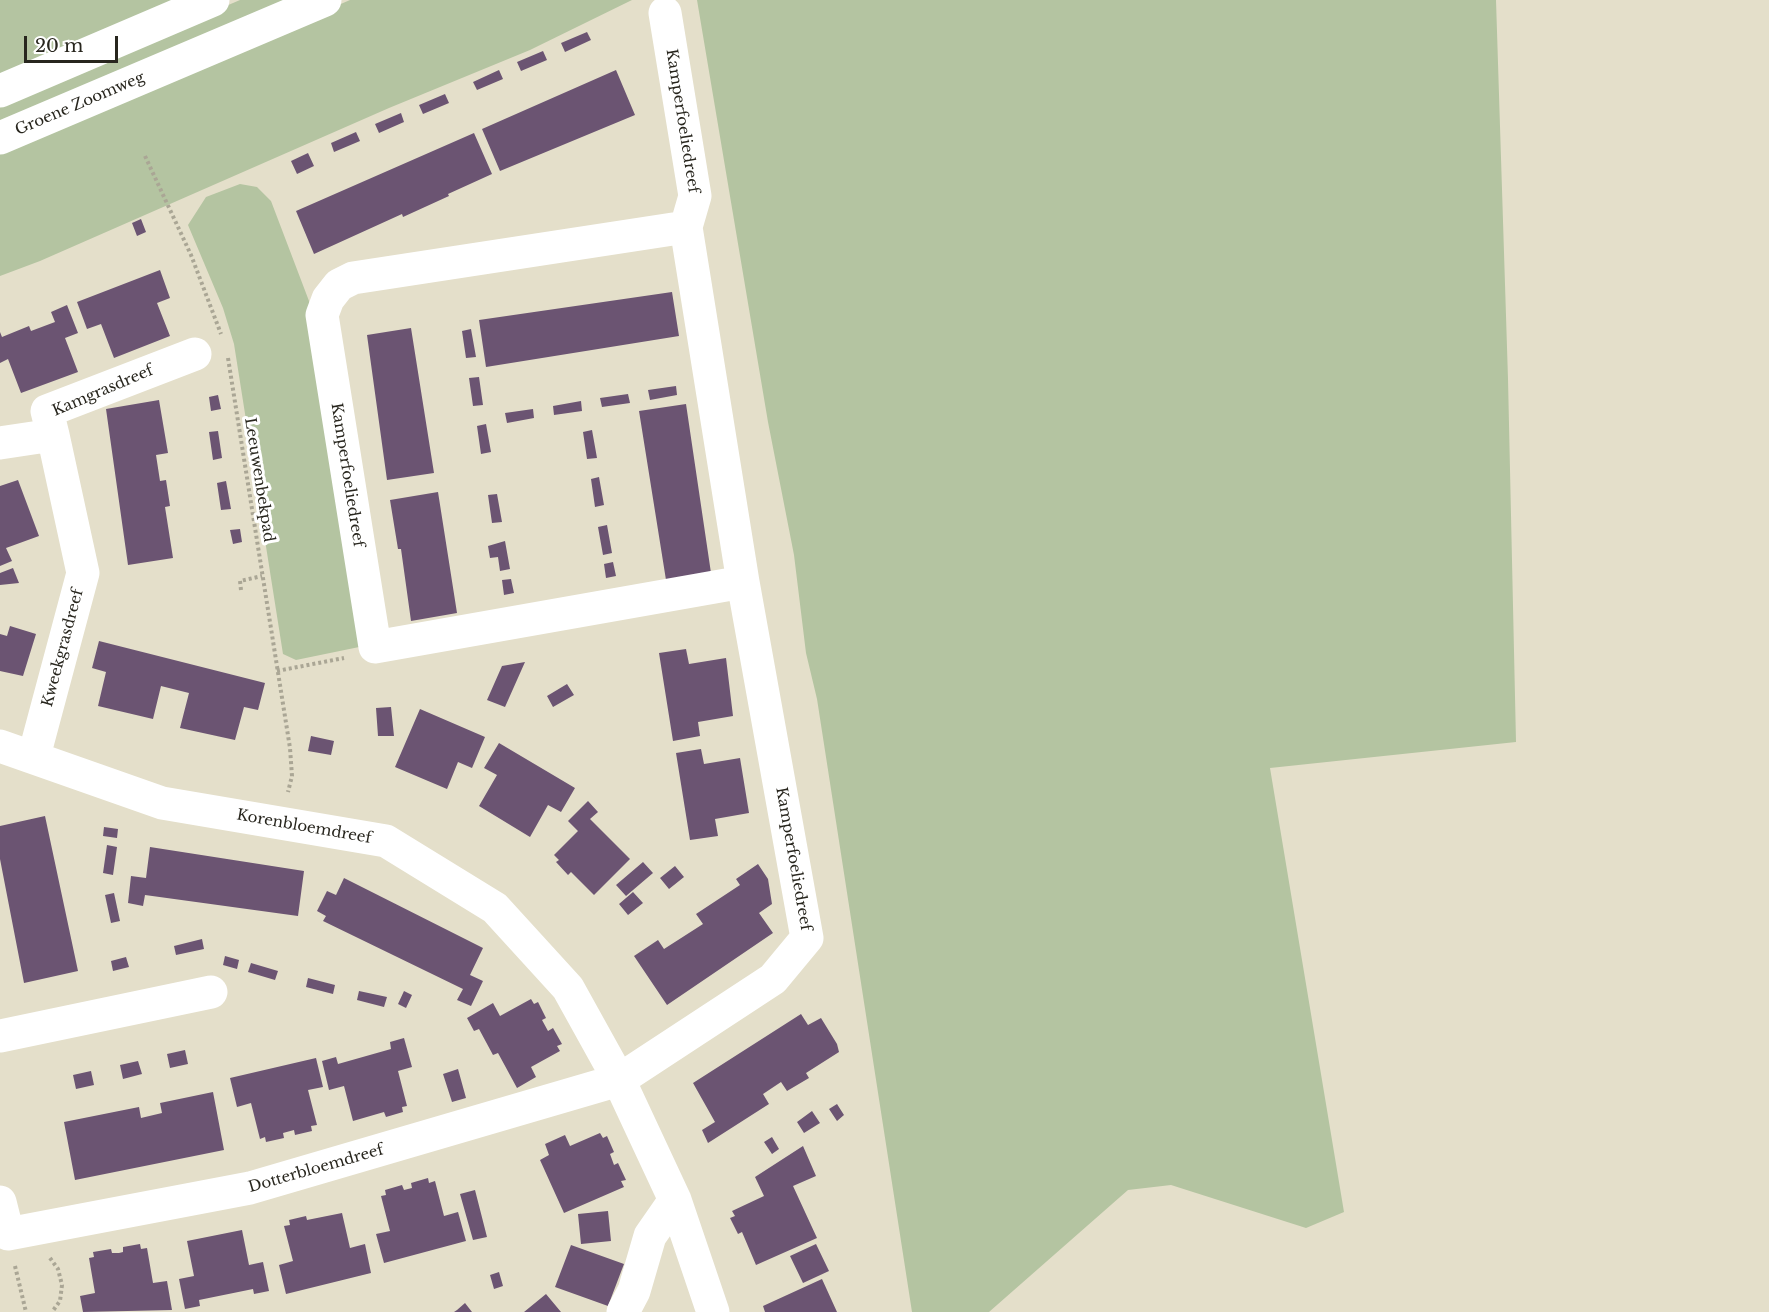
<!DOCTYPE html>
<html>
<head>
<meta charset="utf-8">
<style>
  body { margin:0 }
  #map { position:relative; width:1769px; height:1312px; overflow:hidden; background:#e4dfca; font-family:"Libre Baskerville",serif }
  canvas { display:block }
  .scale { position:absolute; left:24px; top:36px; width:94px; height:27px; box-sizing:border-box; border:3px solid #28261e; border-top:0; padding-left:8px; font-size:18px; line-height:21px; white-space:nowrap; color:#28261e; -webkit-text-stroke:4px #fff; paint-order:stroke }
</style>
</head>
<body>
<div id="map">
<canvas width="1769" height="1312"></canvas>
<div class="scale">20 m</div>
</div>
<script>
const g = document.querySelector('canvas').getContext('2d');
g.lineJoin = 'round';
function fill(path, color) {
  g.fillStyle = color;
  g.fill(path, 'evenodd');
}
function toPath(rows) {
  const path = new Path2D();
  for (const r of rows) {
    path.moveTo(r[0], r[1]);
    for (let i = 2; i < r.length; i += 2) path.lineTo(r[i], r[i + 1]);
  }
  return path;
}
function trace(path, color, width, dash) {
  g.strokeStyle = color;
  g.lineWidth = width;
  g.lineCap = dash ? 'butt' : 'round';
  g.setLineDash(dash || []);
  g.stroke(path);
}
function label(font, color, halo, rows, align = 'center') {
  g.font = font + ' "Libre Baskerville",serif';
  g.lineWidth = 6;
  g.setLineDash([]);
  g.textBaseline = 'middle';
  g.strokeStyle = halo;
  g.fillStyle = color;
  for (const [text, x, y, turn = 0] of rows) {
    g.save();
    g.translate(x, y);
    g.rotate((+turn || 0) * Math.PI / 180);
    g.textAlign = isNaN(turn) ? turn : align;
    if (halo) g.strokeText(text, 0, 0);
    g.fillText(text, 0, 0);
    g.restore();
  }
}
fill(toPath([
  [0,0,185,0,0,80],
  [240,0,295,0,0,125,0,103],
  [350,0,632,0,530,50,389,108,40,261,0,276,0,152],
  [697,0,1496,0,1508,379,1516,742,1270,768,1344,1212,1306,1228,1171,1185,1128,1190,989,1312,912,1312,817,699,806,653,794,555,768,422],
  [240,184,257,187,271,201,309,301,364,646,296,660,283,654,234,344,223,308,188,225,206,197]
]), '#b4c4a1');
fill(toPath([
  [587,32,591,40,565,52,561,43],
  [543,51,547,60,521,71,517,62],
  [499,70,503,79,477,90,473,82],
  [616,70,635,115,500,171,482,129],
  [445,94,449,103,423,114,419,105],
  [401,113,404,122,379,133,375,124],
  [356,132,360,141,334,152,331,143],
  [474,133,492,174,448,194,449,196,403,217,402,214,314,254,296,211],
  [308,153,314,166,297,174,291,161],
  [141,219,146,232,137,236,132,223],
  [160,270,170,298,157,303,170,336,114,358,101,324,87,329,77,302],
  [672,292,679,336,486,367,479,320],
  [67,305,78,333,65,338,78,372,21,393,8,359,0,363,0,332,2,337,29,326,31,331,55,322,51,312],
  [411,328,434,473,387,480,367,335],
  [471,329,476,357,466,358,462,331],
  [479,377,483,405,473,406,469,378],
  [676,386,677,395,650,400,648,390],
  [628,394,630,403,602,407,600,398],
  [218,395,221,409,211,411,209,397],
  [159,400,168,453,156,455,160,481,166,480,170,506,165,507,173,558,128,565,106,409],
  [581,401,582,411,554,415,553,406],
  [686,404,711,573,666,580,639,411],
  [533,409,534,418,507,423,505,413],
  [486,424,491,452,481,454,477,426],
  [592,430,597,458,587,459,583,432],
  [218,431,222,458,213,460,209,432],
  [599,477,604,505,595,507,591,479],
  [18,480,39,536,6,548,12,561,0,566,0,486],
  [226,481,231,509,221,510,217,483],
  [438,492,457,613,411,621,401,549,398,549,390,500],
  [497,494,502,522,492,523,488,495],
  [607,525,612,553,603,555,598,527],
  [240,529,242,542,233,544,230,530],
  [505,541,510,569,500,571,498,557,490,558,488,546],
  [613,562,616,576,606,578,604,564],
  [13,568,19,583,0,585,0,573],
  [511,579,514,593,504,595,502,580],
  [10,626,36,634,23,676,0,671,0,634,7,636],
  [99,641,265,683,258,710,244,707,235,740,180,728,189,693,161,686,153,719,98,706,106,672,92,668],
  [686,649,689,664,726,658,733,716,698,722,700,736,673,741,659,653],
  [525,662,505,707,487,700,502,666],
  [567,684,574,695,553,707,547,696],
  [391,707,394,736,378,736,376,708],
  [420,709,485,737,472,768,458,762,447,789,395,767],
  [311,736,334,741,331,755,308,751],
  [499,743,575,788,561,812,548,805,530,837,479,806,497,775,484,768],
  [701,749,704,764,740,758,749,813,715,819,718,836,690,840,676,753],
  [588,801,598,812,590,819,630,859,594,895,571,872,568,875,556,862,559,860,554,855,578,831,568,821],
  [45,816,78,971,24,983,0,859,0,826],
  [104,827,118,829,117,838,103,836],
  [107,845,117,847,113,875,103,873],
  [150,847,304,871,298,916,145,895,143,906,128,903,131,876,146,878],
  [643,862,653,873,626,896,616,885],
  [758,864,768,879,772,904,759,913,773,933,667,1005,634,956,658,940,664,949,703,924,696,914,740,885,736,879],
  [675,866,684,877,669,889,660,878],
  [344,878,483,948,470,975,483,981,471,1006,457,1000,463,989,323,921,326,916,317,911,327,891,336,895],
  [633,892,643,903,628,915,619,904],
  [114,893,120,921,111,923,105,895],
  [202,939,204,949,176,955,174,946],
  [225,956,239,960,237,969,223,965],
  [126,957,129,967,113,971,111,961],
  [251,963,278,971,275,980,248,972],
  [308,978,335,985,333,994,306,987],
  [359,991,387,997,384,1007,357,1000],
  [404,991,412,995,406,1008,398,1004],
  [531,999,534,1004,538,1002,546,1018,542,1020,548,1031,553,1028,562,1044,557,1046,560,1051,531,1067,536,1077,517,1088,498,1053,493,1055,479,1029,474,1031,467,1018,493,1003,500,1016],
  [801,1014,808,1025,821,1018,837,1044,839,1052,806,1073,809,1078,787,1091,781,1082,763,1094,769,1104,708,1143,702,1130,715,1122,693,1083],
  [404,1038,412,1067,398,1071,407,1106,402,1107,403,1112,386,1117,384,1112,353,1121,344,1086,329,1090,322,1061,336,1057,338,1064,391,1049,390,1042],
  [185,1050,188,1064,170,1068,167,1054],
  [316,1058,323,1087,308,1090,317,1125,311,1126,312,1131,295,1135,294,1130,283,1133,284,1138,266,1142,265,1137,260,1139,251,1103,237,1107,230,1078],
  [138,1061,142,1074,123,1079,120,1065],
  [458,1069,466,1098,452,1102,443,1074],
  [91,1071,94,1085,76,1089,73,1075],
  [213,1092,224,1150,75,1180,64,1122,139,1107,141,1118,162,1113,160,1103],
  [837,1104,844,1115,837,1121,829,1109],
  [812,1111,820,1123,804,1133,797,1122],
  [600,1133,603,1138,607,1136,614,1152,610,1154,614,1165,618,1163,626,1180,621,1181,624,1187,564,1213,540,1160,549,1155,545,1144,565,1135,570,1146],
  [772,1137,779,1149,772,1154,764,1142],
  [803,1146,816,1176,793,1186,817,1238,756,1265,742,1232,738,1234,730,1218,735,1216,732,1211,764,1196,755,1177],
  [428,1178,429,1183,435,1181,444,1216,458,1212,466,1241,384,1263,376,1234,390,1231,381,1196,386,1195,385,1190,402,1185,404,1190,412,1188,411,1183],
  [475,1190,487,1237,473,1240,460,1194],
  [608,1211,611,1241,581,1244,578,1214],
  [342,1213,350,1248,365,1244,371,1273,286,1294,279,1265,293,1261,284,1226,290,1225,289,1220,306,1216,307,1220],
  [242,1230,249,1265,263,1262,269,1291,254,1294,253,1289,199,1300,200,1306,185,1309,179,1279,194,1276,187,1241],
  [140,1244,141,1249,147,1248,153,1283,167,1281,172,1310,83,1312,80,1296,95,1293,89,1258,94,1257,93,1252,111,1249,112,1253,119,1253,123,1252,123,1247],
  [816,1244,829,1271,803,1283,790,1256],
  [571,1245,624,1264,608,1306,555,1287],
  [499,1272,503,1286,494,1289,490,1275],
  [822,1279,837,1312,765,1312,763,1306],
  [546,1294,561,1312,524,1312],
  [465,1303,472,1312,454,1312,457,1310]
]), '#6b5472');
trace(toPath([
  [145,156,191,255,221,334],
  [228,358,290,748,292,776,288,792],
  [241,590,240,581,262,576],
  [277,671,344,658],
  [50,1258,58,1269,62,1285,60,1301,52,1312],
  [15,1266,26,1312]
]), '#aaa695', 4, [3, 3]);
trace(toPath([
  [665,13,695,196,686,227],
  [0,443,53,435,47,411,195,354],
  [0,746,162,803,386,841,495,908,568,988,619,1080,675,1200,713,1312],
  [34,756,83,573,53,435],
  [0,1036,211,992],
  [0,1202,8,1234,250,1188,619,1080,773,979,807,938,743,582,686,227,353,278,339,285,328,299,322,315,375,647,743,582],
  [623,1312,634,1291,650,1236,675,1200]
]), '#fff', 33);
trace(toPath([
  [0,91,213,0],
  [0,138,325,0]
]), '#fff', 33);
label('15px', '#28261e', '#fff', [
  ["Groene Zoomweg",80,104,-23],
  ["Kamperfoeliedreef",682,121,81],
  ["Kamgrasdreef",103,391,-23],
  ["Kamperfoeliedreef",347,475,81],
  ["Leeuwenbekpad",259,480,81],
  ["Kweekgrasdreef",63,648,-75],
  ["Korenbloemdreef",304,827,10],
  ["Kamperfoeliedreef",793,859,80],
  ["Dotterbloemdreef",316,1169,-16]
]);
</script>
</body>
</html>
